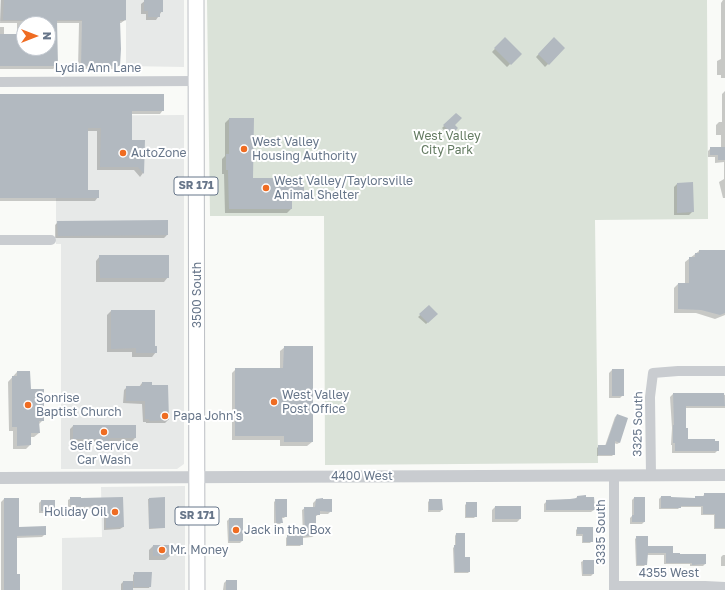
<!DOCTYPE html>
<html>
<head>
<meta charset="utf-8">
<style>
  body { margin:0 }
  #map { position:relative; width:725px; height:590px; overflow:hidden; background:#f9faf7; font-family:"Golos Text",sans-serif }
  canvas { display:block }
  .north { position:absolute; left:16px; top:16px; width:40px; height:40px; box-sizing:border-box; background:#fff; border:1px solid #c2c8d0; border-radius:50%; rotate:90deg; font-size:11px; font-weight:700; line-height:16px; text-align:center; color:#67768a }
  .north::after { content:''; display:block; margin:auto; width:14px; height:18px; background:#ef6c22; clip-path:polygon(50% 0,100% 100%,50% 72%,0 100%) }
</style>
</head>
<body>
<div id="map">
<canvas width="725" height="590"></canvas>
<div class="north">N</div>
</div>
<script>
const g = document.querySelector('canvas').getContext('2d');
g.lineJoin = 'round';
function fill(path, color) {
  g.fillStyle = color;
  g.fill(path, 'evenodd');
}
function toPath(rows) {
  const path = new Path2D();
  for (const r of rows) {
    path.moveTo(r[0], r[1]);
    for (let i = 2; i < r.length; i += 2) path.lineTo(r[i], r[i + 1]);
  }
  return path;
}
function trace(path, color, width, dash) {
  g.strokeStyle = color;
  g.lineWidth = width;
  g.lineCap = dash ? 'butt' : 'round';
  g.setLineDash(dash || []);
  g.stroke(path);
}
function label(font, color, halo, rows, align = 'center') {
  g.font = font + ' "Golos Text",sans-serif';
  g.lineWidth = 4;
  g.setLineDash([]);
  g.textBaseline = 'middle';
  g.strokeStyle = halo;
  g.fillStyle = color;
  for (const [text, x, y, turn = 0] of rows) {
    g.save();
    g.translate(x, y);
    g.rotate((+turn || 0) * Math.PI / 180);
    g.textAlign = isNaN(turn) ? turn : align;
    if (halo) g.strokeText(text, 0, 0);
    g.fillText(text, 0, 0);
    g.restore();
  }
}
fill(toPath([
  [0,0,184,0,184,67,126,66,126,21,0,21],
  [184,115,184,464,177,469,61,469,61,244,56,244,56,198,0,198,0,116],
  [185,486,185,590,62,590,62,538,102,537,101,487]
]), '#e7e9e8');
fill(toPath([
  [207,0,707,0,708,219,595,220,598,463,325,465,324,216,210,216]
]), '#dae2d8');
fill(toPath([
  [1,0,125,0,125,20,121,23,119,23,119,65,116,69,78,69,79,23,56,23,57,66,53,69,0,69,0,27,4,27,4,35,17,35,17,23,0,23],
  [24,24,48,24,48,48,24,48],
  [146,0,162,0,162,11,156,20,146,20,146,14,141,14,141,4],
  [723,0,725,0,725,78,721,78,721,75,717,75,717,61,721,59,721,3],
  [505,38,520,54,507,67,492,52],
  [554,38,564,48,545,67,536,57],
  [725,91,725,198,723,198,719,182,724,179,724,162,715,163,715,157,708,157,708,151,711,148,721,148,721,135,716,135,716,125,719,122,722,122,722,94],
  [0,95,163,110,160,114,131,114,131,141,144,141,143,173,140,177,134,170,97,170,97,131,87,131,87,191,98,197,95,201,0,201],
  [456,114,454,125,456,128,449,135,442,128],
  [229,119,253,119,252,179,303,194,299,198,294,198,291,201,291,209,287,213,225,213,224,174,222,174,222,159,225,156,225,123],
  [692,183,692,212,689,215,674,215,674,187,677,184],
  [58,222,167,235,164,238,55,238,55,225],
  [699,251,725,251,725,315,715,319,696,313,674,313,674,288,678,284,685,284,685,262],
  [100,256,168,277,164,282,96,282,96,261],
  [429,307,436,314,426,324,418,317],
  [111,311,154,347,156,352,152,357,132,357,132,352,107,352,107,315],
  [285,347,312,442,307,446,280,446,280,440,232,440,232,373,236,369,280,369,280,351],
  [612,370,623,395,620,398,609,398,609,373],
  [17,372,43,420,38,425,39,433,34,437,30,437,30,445,26,449,13,449,13,431,9,431,8,382],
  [142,383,151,386,167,386,168,420,165,423,146,423,146,422,143,422,142,404,123,403,124,390,127,387,139,387],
  [673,394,724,394,724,395,725,395,725,408,685,408,685,429,687,440,718,450,715,453,672,453,672,445,671,445,672,428,670,397],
  [617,415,627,419,619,443,617,444,614,443,614,454,612,456,597,456,597,448,599,446,605,446,615,417],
  [73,426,135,438,132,441,108,441,105,444,98,444,98,442,70,442,70,429],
  [705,494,725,494,725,529,714,529,714,515,701,515,701,507,680,507,678,509,659,509,659,499,661,497,670,498,694,499,696,497,702,497],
  [577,497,594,510,591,512,544,512,544,504,547,501,575,499],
  [71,498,80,499,122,498,123,527,120,529,104,530,104,509,74,509,74,507,68,507,68,500],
  [164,498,164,528,149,529,148,499],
  [634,498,644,522,642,524,630,524,630,518,632,516,632,500],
  [4,499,18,528,45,534,42,537,16,538,16,575,19,590,1,590,1,502],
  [276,500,286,516,284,518,281,518,282,522,280,524,274,524,274,502],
  [316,500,331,511,328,514,319,514,315,517,315,535,312,537,302,538,302,544,300,546,286,546,286,538,288,536,303,536,302,510,305,508,313,508,313,503],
  [430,500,442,510,440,512,428,512,428,502],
  [41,501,54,501,54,511,52,513,39,513,39,503],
  [467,503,476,516,474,518,465,518,465,505],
  [495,507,520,519,517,522,492,522,492,510],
  [229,519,242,541,240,543,228,543,227,521],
  [578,528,592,541,590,543,582,543,582,536,576,536,576,530],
  [456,534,469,572,468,573,454,573,453,548,455,546,455,536],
  [637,537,647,547,679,555,705,555,705,564,703,566,690,566,690,564,664,564,664,555,647,555,646,564,644,566,636,566,635,539],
  [153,546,170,556,165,560,149,560,149,550],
  [723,555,725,555,725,566,721,566,721,557],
  [583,561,593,574,591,576,582,576,581,562],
  [135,573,150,586,149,588,132,588,132,590,121,590,121,584,123,582,133,582,133,575],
  [226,581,236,590,223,590,224,583]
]), '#0003');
fill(toPath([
  [4,0,126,0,126,20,120,20,121,49,120,66,81,66,82,20,57,20,58,66,0,66,0,34,24,34,24,48,48,48,48,20,3,20],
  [144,0,163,0,163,12,160,12,160,17,148,17,148,11,144,11],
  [505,37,522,54,511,65,494,48],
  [554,37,565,48,549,65,538,54],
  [0,94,164,94,164,111,132,111,132,140,145,140,144,174,138,167,100,167,101,128,88,128,88,190,99,190,99,198,0,198],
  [456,113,462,118,455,125,458,128,452,134,443,125],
  [229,118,254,118,253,178,296,178,296,182,304,182,304,194,297,194,297,198,292,198,292,209,229,209,228,170,226,170,226,154,229,154],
  [710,147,725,147,725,160,718,160,718,155,710,155],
  [693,182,694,212,677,213,677,183],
  [168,220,168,235,58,236,57,221],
  [699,250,725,250,725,313,720,315,701,310,678,309,678,283,689,283,689,257,695,257,695,253,699,253],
  [99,255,169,255,169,278,100,278],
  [429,305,438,314,428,323,419,314],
  [111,310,155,310,155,346,157,346,157,353,136,353,136,348,111,349],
  [284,346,313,346,313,442,284,442,284,436,235,436,235,368,283,368],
  [612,369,624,369,624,396,612,396],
  [17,371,30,371,31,389,44,389,44,421,39,421,40,433,31,433,31,445,17,446,17,427,12,427,12,376,17,376],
  [142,382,152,382,152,385,168,385,169,420,149,421,149,419,145,419,145,401,126,401,126,386,142,386],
  [673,393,724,393,725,406,686,406,686,428,688,428,688,439,715,439,715,441,719,441,719,451,675,451,675,443,673,443,673,425,674,425],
  [617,414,628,418,620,443,615,441,615,455,598,455,598,445,606,445],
  [73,425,136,425,136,438,109,438,109,442,101,442,101,439,73,439],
  [704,493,725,493,725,528,715,528,715,514,703,514,703,506,681,506,681,508,661,508,661,496,671,496,671,497,695,498,695,496,704,496],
  [586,495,586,497,594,497,595,510,546,510,546,500,570,499,577,498,577,496],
  [70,497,81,497,81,498,123,497,124,527,106,528,106,506,76,507,76,505,70,505],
  [165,497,165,528,149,528,149,498],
  [634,497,645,497,645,522,632,522,632,515,634,515],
  [4,498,19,498,19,527,46,526,46,535,17,536,17,574,20,574,20,590,4,590],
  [323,498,323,499,332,499,332,512,320,511,320,515,316,515,316,535,305,536,304,507,315,507,316,499],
  [275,499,287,499,287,517,282,517,283,523,276,523],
  [429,499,442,499,443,510,429,510],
  [41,500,55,500,55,511,41,511],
  [466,502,477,502,477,517,466,517],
  [495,506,521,506,521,519,495,519],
  [229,518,243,518,243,541,229,541],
  [577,527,593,527,593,542,583,542,583,534,577,534],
  [456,533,465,533,465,557,470,557,470,572,455,572,454,545,456,545],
  [287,535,303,535,303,545,287,545],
  [636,536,648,536,648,546,673,546,673,553,680,553,680,554,706,554,706,564,692,565,692,563,666,563,666,553,648,553,647,565,637,565],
  [153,545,171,545,170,556,153,556],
  [583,560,594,560,594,574,583,574],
  [134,572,152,572,151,587,134,587],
  [226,580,237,580,237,590,226,590],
  [123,581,133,581,133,590,123,590]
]), '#b2b9c0');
const primary = toPath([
  [196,0,197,590]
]);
trace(primary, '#bcbfc4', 17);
trace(toPath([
  [0,82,196,81],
  [0,240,51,240],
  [651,475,650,397,653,373,678,371,725,371],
  [614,586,705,586,725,587],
  [614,590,614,475]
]), '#c9ccd0', 10);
trace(toPath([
  [0,478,725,475]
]), '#c9ccd0', 12);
trace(primary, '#fff', 15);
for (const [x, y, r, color] of [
  [244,149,4,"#ef6c22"],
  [123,153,4,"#ef6c22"],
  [266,188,4,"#ef6c22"],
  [274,402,4,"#ef6c22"],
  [28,405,4,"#ef6c22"],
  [165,416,4,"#ef6c22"],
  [104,432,4,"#ef6c22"],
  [115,512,4,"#ef6c22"],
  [236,530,4,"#ef6c22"],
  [162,550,4,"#ef6c22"]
]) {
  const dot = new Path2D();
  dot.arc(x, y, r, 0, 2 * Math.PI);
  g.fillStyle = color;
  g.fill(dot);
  trace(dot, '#fff', 1.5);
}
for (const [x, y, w] of [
  [196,186,44],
  [197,516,44]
]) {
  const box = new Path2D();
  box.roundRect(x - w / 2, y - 9, w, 18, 3);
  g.fillStyle = '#fff';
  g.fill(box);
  trace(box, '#67768a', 1);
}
label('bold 11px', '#67768a', null, [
  ["SR 171",196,186],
  ["SR 171",197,516]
]);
label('12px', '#67768a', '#fff', [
  ["Lydia Ann Lane",98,68],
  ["3500 South",197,295,-90],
  ["3325 South",638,424,-89],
  ["4400 West",362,476],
  ["3335 South",601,532,-90],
  ["4355 West",669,573]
]);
label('12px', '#647b62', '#fff', [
  ["West Valley",447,136],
  ["City Park",447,150]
]);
label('12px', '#67768a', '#fff', [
  ["West Valley",252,142],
  ["Housing Authority",252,156],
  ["AutoZone",131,153],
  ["West Valley/Taylorsville",274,181],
  ["Animal Shelter",274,195],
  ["West Valley",282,395],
  ["Post Office",282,409],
  ["Sonrise",36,398],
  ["Baptist Church",36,412],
  ["Papa John's",173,416],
  ["Self Service",104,446,"center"],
  ["Car Wash",104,460,"center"],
  ["Holiday Oil",107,512,"right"],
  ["Jack in the Box",244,530],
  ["Mr. Money",170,550]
], 'left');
</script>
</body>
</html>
